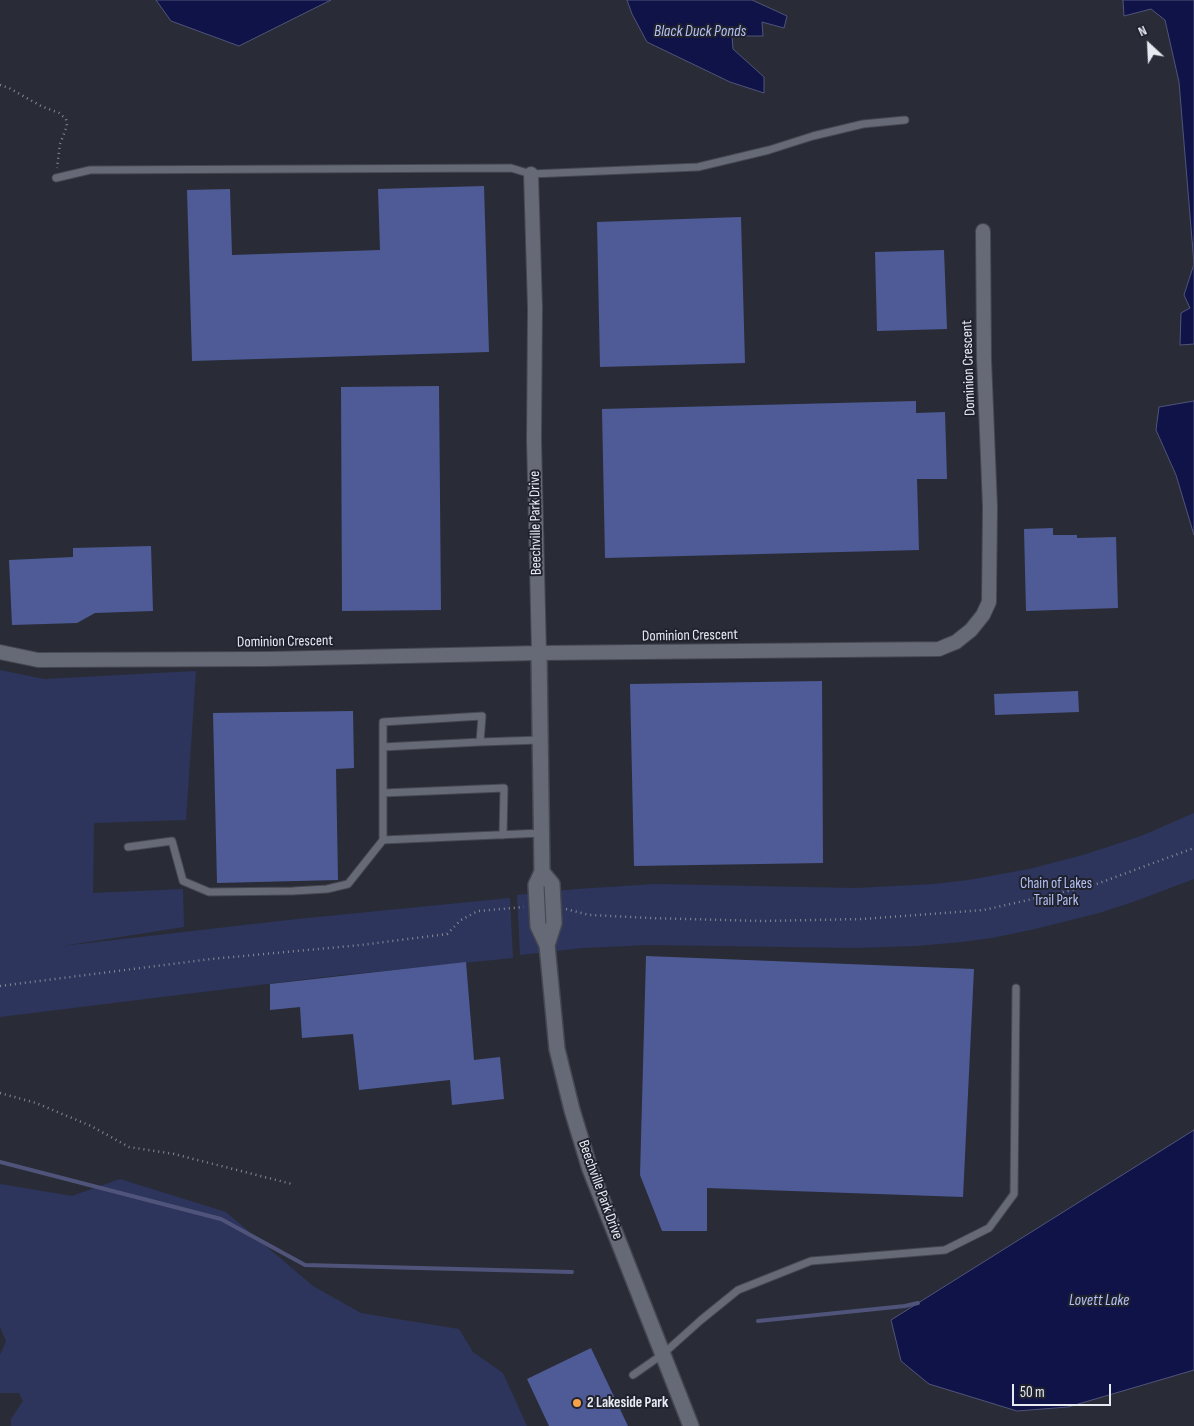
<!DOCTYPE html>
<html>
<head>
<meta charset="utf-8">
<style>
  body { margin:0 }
  #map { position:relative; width:1194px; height:1426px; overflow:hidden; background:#292c37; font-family:"Sofia Sans Condensed",sans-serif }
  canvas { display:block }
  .north { position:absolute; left:1124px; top:20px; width:50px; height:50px; -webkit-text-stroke:4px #20222d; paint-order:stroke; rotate:335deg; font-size:14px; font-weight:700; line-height:20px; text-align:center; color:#e8eaf2 }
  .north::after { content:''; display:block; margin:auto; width:18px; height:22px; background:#e8eaf2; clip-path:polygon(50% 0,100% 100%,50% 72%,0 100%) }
  .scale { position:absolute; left:1012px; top:1384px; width:99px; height:22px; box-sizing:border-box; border:2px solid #e8eaf2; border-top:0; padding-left:6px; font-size:15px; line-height:18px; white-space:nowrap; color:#e8eaf2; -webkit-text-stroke:4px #20222d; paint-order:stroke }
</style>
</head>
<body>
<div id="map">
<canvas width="1194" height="1426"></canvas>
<div class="north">N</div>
<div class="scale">50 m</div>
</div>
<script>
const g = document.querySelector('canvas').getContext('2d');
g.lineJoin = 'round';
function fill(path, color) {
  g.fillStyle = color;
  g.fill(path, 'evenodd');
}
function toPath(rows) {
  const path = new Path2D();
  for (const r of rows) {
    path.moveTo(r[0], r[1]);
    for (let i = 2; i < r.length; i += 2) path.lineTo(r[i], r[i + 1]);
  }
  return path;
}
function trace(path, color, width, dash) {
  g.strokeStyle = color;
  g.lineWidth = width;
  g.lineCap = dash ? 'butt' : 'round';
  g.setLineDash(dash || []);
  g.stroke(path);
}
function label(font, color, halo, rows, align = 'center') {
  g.font = font + ' "Sofia Sans Condensed",sans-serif';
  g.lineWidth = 4;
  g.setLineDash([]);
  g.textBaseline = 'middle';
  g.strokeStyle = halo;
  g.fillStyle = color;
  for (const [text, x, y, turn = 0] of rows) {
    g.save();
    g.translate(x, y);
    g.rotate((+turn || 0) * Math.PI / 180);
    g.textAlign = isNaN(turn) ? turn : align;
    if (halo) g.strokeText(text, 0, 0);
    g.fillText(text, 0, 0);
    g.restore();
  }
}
fill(toPath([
  [0,670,44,679,196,671,186,820,94,823,93,893,183,889,184,927,62,946,297,919,510,898,513,958,324,977,0,1017],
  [1194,813,1194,879,1133,902,1099,913,1035,929,992,938,962,942,916,946,856,948,648,945,583,948,520,955,517,895,577,889,655,884,855,888,934,884,968,880,1029,869,1083,855,1141,836],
  [120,1179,226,1212,313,1286,361,1313,459,1329,473,1352,503,1373,527,1426,11,1426,11,1419,23,1401,19,1393,0,1393,0,1355,6,1341,0,1327,0,1184,72,1196]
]), '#2d355c');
const water = toPath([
  [156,0,331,0,239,46,171,21,156,0],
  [627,0,752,0,787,16,784,28,762,22,763,36,732,36,733,49,764,77,764,93,730,82,647,42,632,14,627,0],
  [1123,0,1194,0,1194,344,1180,345,1181,313,1190,308,1184,295,1194,264,1179,82,1165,20,1151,9,1124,16,1123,0],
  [1194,401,1194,535,1176,475,1156,430,1159,407,1194,401],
  [1194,1130,1194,1370,1068,1407,1017,1411,929,1384,901,1361,891,1320,1194,1130]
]);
fill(water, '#101347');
trace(water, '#51547a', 1);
trace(toPath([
  [0,1162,221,1219,305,1265,572,1272],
  [758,1321,905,1306,918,1303]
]), '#51547a', 4);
fill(toPath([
  [484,186,489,352,192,361,187,190,230,189,232,255,380,250,378,189],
  [741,217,745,363,600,367,597,222],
  [944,250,947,329,877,331,875,252],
  [439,386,441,610,342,611,341,387],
  [916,401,916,413,945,412,947,479,917,479,919,550,605,558,602,409],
  [1053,528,1053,535,1077,535,1077,538,1116,537,1118,608,1026,611,1024,529],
  [151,546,153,611,95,613,77,623,12,625,9,560,73,557,73,548],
  [822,681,823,863,634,866,630,684],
  [1078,691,1079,712,995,715,994,694],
  [353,711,354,768,336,769,338,880,217,883,213,713],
  [646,956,974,969,963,1197,707,1188,707,1231,662,1231,640,1175],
  [466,962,474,1060,500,1057,504,1099,452,1105,450,1080,359,1090,353,1034,302,1038,300,1007,270,1010,270,984],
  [591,1348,628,1426,549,1426,527,1379]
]), '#4f5b96');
const service = toPath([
  [56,178,90,170,511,168,531,174,698,167,769,150,813,136,863,124,905,120],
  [540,740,480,742,482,716,383,722,383,840,542,833],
  [383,747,480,742],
  [383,793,504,788,503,835],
  [128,847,172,841,183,881,209,892,293,891,327,889,348,884,383,840],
  [633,1375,663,1354,701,1320,738,1290,811,1261,945,1250,989,1228,1014,1194,1016,988]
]);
const minor = toPath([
  [531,174,535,308,534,440,539,653],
  [0,652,38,660,267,659,539,653,939,649,946,646,956,642,971,630,983,615,989,602,990,507,984,359,983,231]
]);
const tertiary = toPath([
  [539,653,542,872,536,885,537,906,538,926,547,945,557,1049,572,1110,590,1169,691,1426],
  [542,872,552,884,554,923,547,945]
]);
trace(service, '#454751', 9);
trace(minor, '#454751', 16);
trace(tertiary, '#454751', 18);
trace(toPath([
  [0,85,9,88,41,106,59,113,66,119,67,126,60,144,57,168],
  [566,909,589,915,649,918,763,921,863,919,984,910,1094,885,1194,848],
  [0,986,211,959,361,945,447,934,461,920,478,911,524,907],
  [0,1093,36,1103,91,1126,129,1147,174,1154,292,1184]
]), '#878a93', 2.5, [1, 4]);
trace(service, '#666a76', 7);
trace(minor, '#666a76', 14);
trace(tertiary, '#666a76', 15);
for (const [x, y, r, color] of [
  [577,1403,5,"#f7a149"]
]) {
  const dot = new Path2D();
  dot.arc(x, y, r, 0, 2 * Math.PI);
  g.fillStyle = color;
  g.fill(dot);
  trace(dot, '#20222d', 2);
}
label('15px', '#e8eaf2', '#20222d', [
  ["Dominion Crescent",969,368,-92],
  ["Beechville Park Drive",536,523,-91],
  ["Dominion Crescent",690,636,-1],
  ["Dominion Crescent",285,642,-1],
  ["Beechville Park Drive",600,1190,70]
]);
label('15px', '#b3c0f5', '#20222d', [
  ["Chain of Lakes",1056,884],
  ["Trail Park",1056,901]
]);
label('bold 15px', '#e8eaf2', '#20222d', [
  ["2 Lakeside Park",587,1403]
], 'left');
label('italic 16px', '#b5c2f6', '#20222d', [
  ["Black Duck Ponds",700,32],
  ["Lovett Lake",1099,1301]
]);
</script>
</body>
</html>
